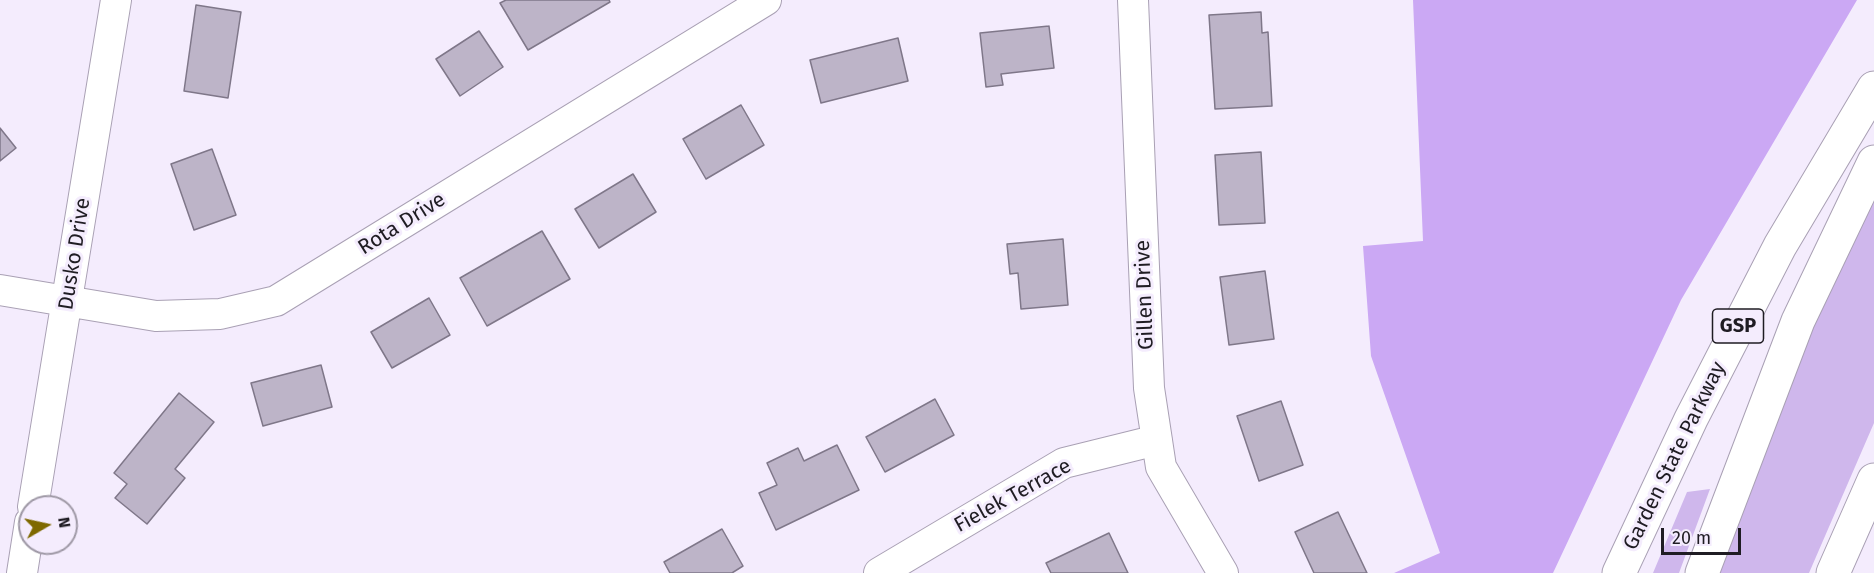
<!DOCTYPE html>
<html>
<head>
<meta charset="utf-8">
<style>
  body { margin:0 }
  #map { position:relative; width:1874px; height:573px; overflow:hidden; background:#f4ecfd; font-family:"Fira Sans",sans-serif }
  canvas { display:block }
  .north { position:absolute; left:18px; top:495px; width:60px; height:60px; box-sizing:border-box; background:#f4ecfd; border:2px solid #9f99a6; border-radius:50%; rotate:81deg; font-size:16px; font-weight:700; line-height:24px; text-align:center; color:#1f1c23 }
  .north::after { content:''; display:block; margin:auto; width:21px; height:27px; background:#7e6900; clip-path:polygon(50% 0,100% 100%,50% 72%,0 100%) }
  .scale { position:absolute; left:1661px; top:528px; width:80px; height:27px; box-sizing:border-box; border:3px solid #1f1c23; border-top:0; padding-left:8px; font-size:18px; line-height:21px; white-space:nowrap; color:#1f1c23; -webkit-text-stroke:4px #f4ecfd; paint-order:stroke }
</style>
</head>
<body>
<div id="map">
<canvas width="1874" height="573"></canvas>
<div class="north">N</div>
<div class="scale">20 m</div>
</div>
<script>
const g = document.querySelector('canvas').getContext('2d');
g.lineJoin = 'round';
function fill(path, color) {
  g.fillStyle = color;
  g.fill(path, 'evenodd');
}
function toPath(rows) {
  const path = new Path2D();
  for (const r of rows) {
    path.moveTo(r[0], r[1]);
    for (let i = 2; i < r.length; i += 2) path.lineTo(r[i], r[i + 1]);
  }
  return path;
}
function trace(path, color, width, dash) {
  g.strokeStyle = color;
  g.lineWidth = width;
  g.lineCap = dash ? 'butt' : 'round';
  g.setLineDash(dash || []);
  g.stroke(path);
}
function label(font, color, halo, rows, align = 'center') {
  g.font = font + ' "Fira Sans",sans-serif';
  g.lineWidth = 6;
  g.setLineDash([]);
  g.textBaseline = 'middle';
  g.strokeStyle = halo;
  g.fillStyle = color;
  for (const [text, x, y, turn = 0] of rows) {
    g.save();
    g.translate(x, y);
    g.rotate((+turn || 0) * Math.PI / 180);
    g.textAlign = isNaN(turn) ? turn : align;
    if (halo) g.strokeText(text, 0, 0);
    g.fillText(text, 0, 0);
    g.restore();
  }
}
fill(toPath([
  [1874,199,1874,423,1809,573,1715,573,1802,330],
  [1710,489,1679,573,1653,573,1687,492]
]), '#cfb7ec');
fill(toPath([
  [1413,0,1857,0,1681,300,1553,573,1394,573,1440,553,1371,356,1363,246,1423,241]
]), '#cba8f4');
const building = toPath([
  [506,0,609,0,610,2,528,50,500,3,506,0],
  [196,5,241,12,228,98,184,91,196,5],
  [1261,12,1262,33,1268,32,1272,106,1215,109,1209,15,1261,12],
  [1049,26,1054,68,1001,74,1003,85,986,87,980,33,1049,26],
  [479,31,503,67,460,96,436,59,479,31],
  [898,38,908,81,821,103,810,60,898,38],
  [741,105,764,145,706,179,683,139,741,105],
  [0,128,16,148,0,161,0,128],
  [212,149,236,215,194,230,171,164,212,149],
  [1261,152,1265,223,1219,225,1215,155,1261,152],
  [633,174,656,212,599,248,575,209,633,174],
  [542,231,570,279,487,326,460,278,542,231],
  [1063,239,1068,305,1021,309,1018,273,1010,274,1007,244,1063,239],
  [1265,271,1274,339,1229,345,1220,277,1265,271],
  [429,298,450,335,392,368,371,332,429,298],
  [321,365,332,407,263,426,251,383,321,365],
  [179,393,214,422,175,469,185,478,147,524,115,498,127,484,114,473,179,393],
  [935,399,954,435,885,472,866,437,935,399],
  [1281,401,1303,465,1259,481,1237,416,1281,401],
  [837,445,859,490,776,530,759,493,777,485,767,463,798,448,804,461,837,445],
  [1338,512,1367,573,1314,573,1295,532,1338,512],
  [722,529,743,566,732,573,670,573,664,562,722,529],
  [1109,533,1128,573,1051,573,1046,563,1109,533]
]);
fill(building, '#bdb4c8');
trace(building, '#7f7789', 1.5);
const minor = toPath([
  [1133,0,1149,388,1161,467,1223,573],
  [0,290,156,316,220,314,276,301,766,0],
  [33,507,116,0],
  [22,573,30,522],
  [879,573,1064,463,1157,440]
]);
const motorway = toPath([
  [1619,573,1691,419,1780,246,1874,88],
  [1702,573,1798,321,1874,162],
  [1833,573,1874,480]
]);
trace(minor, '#a9a0b4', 32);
trace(motorway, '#a9a0b4', 35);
trace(minor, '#fff', 30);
trace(motorway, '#fff', 33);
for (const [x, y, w] of [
  [1738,326,51]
]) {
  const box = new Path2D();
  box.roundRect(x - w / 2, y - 17, w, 34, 4.5);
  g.fillStyle = '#f4ecfd';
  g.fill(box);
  trace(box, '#1f1c23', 1.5);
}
label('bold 20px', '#1f1c23', null, [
  ["GSP",1738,326]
]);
label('21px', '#1f1c23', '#f4ecfd', [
  ["Rota Drive",402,224,-32],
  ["Dusko Drive",75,254,-81],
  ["Gillen Drive",1145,295,-92],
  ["Garden State Parkway",1675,456,-64],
  ["Fielek Terrace",1013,496,-29]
]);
</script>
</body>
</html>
